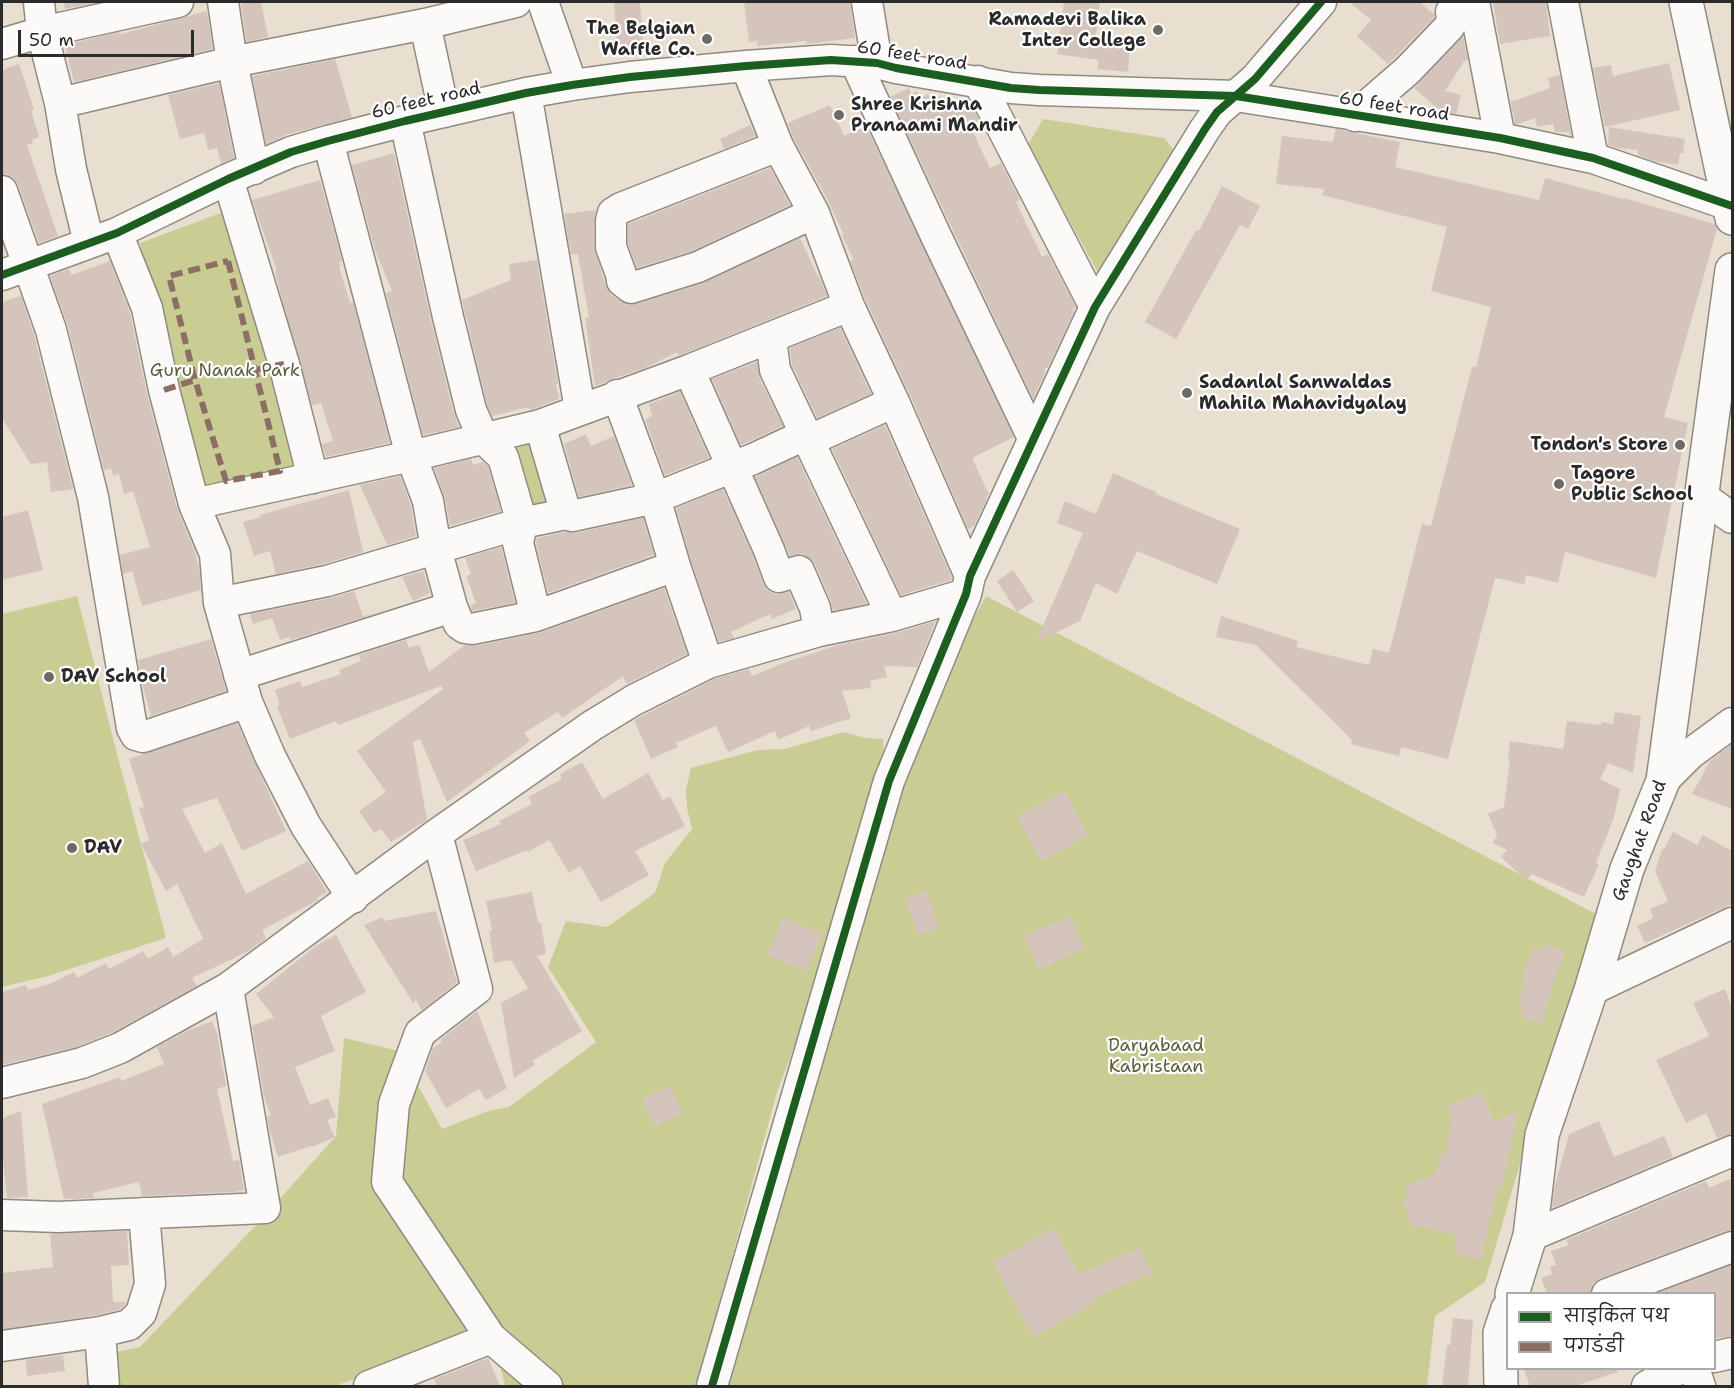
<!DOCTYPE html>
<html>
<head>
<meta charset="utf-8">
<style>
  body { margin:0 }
  #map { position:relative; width:1734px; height:1388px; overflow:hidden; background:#e8dfd0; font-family:"Shantell Sans","Playpen Sans Deva",sans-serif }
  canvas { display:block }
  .frame { position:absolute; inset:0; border:3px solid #2b2b2b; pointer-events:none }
  .legend { position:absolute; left:1506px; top:1292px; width:210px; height:78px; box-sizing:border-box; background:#fff; border:2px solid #aaa; margin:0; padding:8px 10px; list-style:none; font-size:18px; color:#2b2b2b }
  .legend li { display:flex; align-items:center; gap:12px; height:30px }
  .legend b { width:30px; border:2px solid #aaa }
  .scale { position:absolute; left:18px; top:30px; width:176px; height:27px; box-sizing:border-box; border:3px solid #2b2b2b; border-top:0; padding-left:8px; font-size:18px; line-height:21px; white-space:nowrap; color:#2b2b2b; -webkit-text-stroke:4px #fff; paint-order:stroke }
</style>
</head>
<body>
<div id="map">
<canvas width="1734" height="1388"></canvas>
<div class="frame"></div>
<ul class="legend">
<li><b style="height:8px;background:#1b5e20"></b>साइकिल पथ</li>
<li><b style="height:8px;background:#8d6e63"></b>पगडंडी</li>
</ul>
<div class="scale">50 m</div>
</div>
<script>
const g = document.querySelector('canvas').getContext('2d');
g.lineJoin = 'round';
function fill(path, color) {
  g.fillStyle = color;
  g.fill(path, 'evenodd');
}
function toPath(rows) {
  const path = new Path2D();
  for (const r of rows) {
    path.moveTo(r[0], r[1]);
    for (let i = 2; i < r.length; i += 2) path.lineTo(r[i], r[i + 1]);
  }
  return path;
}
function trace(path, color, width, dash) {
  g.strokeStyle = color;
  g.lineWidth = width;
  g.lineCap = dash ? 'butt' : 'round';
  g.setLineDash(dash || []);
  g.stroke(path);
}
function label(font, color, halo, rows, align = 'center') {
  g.font = font + ' "Shantell Sans",sans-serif';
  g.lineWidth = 4.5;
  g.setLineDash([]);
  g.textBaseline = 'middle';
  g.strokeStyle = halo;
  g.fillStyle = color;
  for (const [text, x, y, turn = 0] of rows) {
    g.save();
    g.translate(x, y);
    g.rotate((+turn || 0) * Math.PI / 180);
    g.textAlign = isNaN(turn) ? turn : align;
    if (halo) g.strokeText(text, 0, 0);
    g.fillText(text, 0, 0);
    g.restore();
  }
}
fill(toPath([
  [1043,119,1164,138,1177,154,1101,278,1028,145],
  [234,208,301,471,204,490,140,243],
  [539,441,554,505,529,511,507,451],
  [77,596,118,758,166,938,48,976,2,987,2,614],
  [986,596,1598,915,1518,1171,1485,1282,1435,1316,1427,1386,705,1386,894,801,958,647],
  [843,732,865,738,883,739,885,767,843,918,777,1092,697,1386,505,1386,501,1369,476,1333,335,1386,93,1386,93,1357,140,1347,258,1223,336,1136,344,1038,399,1051,442,1129,488,1111,509,1107,596,1042,548,967,566,921,607,927,655,893,665,863,692,829,687,808,686,789,691,768,758,750,785,749]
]), '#cacd93');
fill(toPath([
  [64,2,100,2,65,9],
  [250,2,261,2,268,37,246,42,241,3],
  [614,2,640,2,644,56,618,57],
  [744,2,850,2,855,38,807,44,806,41,757,46,757,41,749,42],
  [1064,2,1100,2,1095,41,1130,44,1128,72,1098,69,1098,60,1057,54],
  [1349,2,1419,2,1434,14,1434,18,1388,64,1357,36,1371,20],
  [1493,2,1546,2,1550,36,1500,44],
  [207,11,213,49,74,82,65,45,120,32,121,34],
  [1463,37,1468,60,1464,61,1445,91,1461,95,1456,114,1440,111,1414,88],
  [335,59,352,117,286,135,266,144,252,76],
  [1669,63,1680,110,1605,127,1593,68,1611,65,1613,76],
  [19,64,34,109,31,110,39,137,32,140,33,143,27,145,58,236,39,243,18,185,13,178,6,174,2,174,2,70],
  [1560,75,1571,135,1569,135,1569,132,1555,132,1553,124,1537,127,1535,118,1518,124,1515,124,1511,102,1550,88,1548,78],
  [219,83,234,158,221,163,217,148,208,150,204,133,180,139,168,95],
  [909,88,911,94,917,91,920,98,928,94,931,101,940,96,942,100,951,96,953,103,963,98,966,103,969,102,983,127,973,132,990,168,1001,163,1020,200,1016,202,1042,257,1048,254,1076,307,1072,309,1074,312,1048,367,1044,369,1045,373,1033,399,890,97],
  [830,105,844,136,866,126,1014,437,972,458,989,494,986,498,987,499,974,526,968,529,910,395,865,299,850,261,854,260,842,236,844,235,825,195,794,139,788,123],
  [750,125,756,136,724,149,720,139],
  [1609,127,1685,139,1683,153,1680,153,1678,165,1654,161,1638,155,1638,150,1618,148,1608,145],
  [1336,129,1400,142,1395,167,1539,200,1545,178,1623,199,1624,198,1715,224,1717,229,1664,417,1688,423,1656,578,1565,552,1558,583,1526,575,1524,584,1495,578,1448,759,1401,747,1399,756,1351,744,1352,740,1256,645,1216,637,1221,616,1298,641,1296,647,1369,665,1373,649,1389,653,1422,524,1431,526,1472,367,1476,367,1491,307,1431,291,1447,227,1322,195,1324,189,1276,184,1282,136,1333,142],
  [394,153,431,321,454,414,459,427,423,435,386,293,392,291,375,250,352,165],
  [770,168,790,205,692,251,637,268,628,244,628,224],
  [320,180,342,261,339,261,341,266,339,267,350,303,353,302,390,443,326,457,322,444,333,441,321,403,312,406,283,303,275,271,277,271,252,200],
  [1222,186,1260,206,1248,229,1240,225,1176,339,1145,322,1196,230,1199,231],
  [596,210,594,221,594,247,605,283,611,295,627,305,636,304,703,283,800,238,818,277,819,276,827,296,683,354,679,355,677,352,645,368,612,379,595,386,585,318,589,318,578,254,571,255,564,214],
  [537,260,558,384,556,384,559,399,530,410,529,407,492,416,487,404,462,300,511,280,509,264],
  [110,261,130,313,147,394,177,508,195,552,199,568,201,590,142,606,132,571,123,574,120,555,150,547,133,491,124,494,119,474,113,476,111,468,104,470,68,326,50,276,69,269,71,275],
  [21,296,34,335,73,489,51,492,47,462,31,464,2,418,2,302],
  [840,328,871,394,817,418,792,365,790,348],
  [757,362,759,377,783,426,741,445,712,379],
  [680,392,709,458,665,475,645,420,652,416,649,404],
  [885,425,952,578,951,580,901,595,832,449],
  [586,434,591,446,614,436,632,485,579,497,564,444],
  [797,457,867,604,833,611,831,601,815,564,810,558,802,554,790,556,755,477],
  [471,459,473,465,483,462,488,466,501,511,450,526,445,498,434,468],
  [1113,473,1156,492,1156,494,1240,529,1217,584,1137,551,1117,594,1096,583,1080,621,1036,642,1083,533,1057,523,1065,501,1096,514],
  [400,476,411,506,416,536,387,545,360,485],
  [723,489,753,556,763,583,767,590,775,594,789,592,796,609,772,619,770,614,731,632,734,638,719,642,691,561,676,508],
  [349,490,363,552,323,564,276,574,270,551,254,556,243,522,261,517,260,515],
  [28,510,43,570,2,580,2,517],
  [643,518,654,555,548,593,536,543,537,538,565,532,576,533],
  [501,547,515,603,472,611,470,606,476,603,466,576,471,574,465,558],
  [1013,570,1034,601,1017,612,997,581],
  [423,571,430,593,413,601,402,577],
  [664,588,687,654,627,684,623,676,562,718,558,712,524,733,530,741,447,802,420,739,413,742,427,820,391,842,381,829,374,833,359,811,386,792,357,751,443,689,441,686,338,725,336,721,290,739,277,706,280,705,275,690,300,681,302,687,341,674,339,670,361,661,359,655,406,640,409,648,419,645,429,672,465,645,475,646,542,632],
  [354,591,363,616,377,613,291,640,289,637,280,640,272,618,253,624,250,614,331,598],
  [936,621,917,667,884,666,887,677,870,681,871,688,842,691,851,718,811,731,809,726,778,740,775,731,728,752,716,726,676,743,678,747,651,759,634,720,714,679,749,669,752,676,783,663,838,645,896,633],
  [211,639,226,691,151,716,142,683,138,660],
  [1615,712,1641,716,1633,773,1608,763,1600,779,1620,789,1614,817,1596,863,1599,864,1584,897,1532,874,1526,880,1501,857,1507,850,1493,843,1497,835,1488,814,1504,807,1510,760,1508,759,1510,741,1563,749,1567,721,1601,725,1601,722,1613,724],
  [237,723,286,831,242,851,217,798,182,809,205,853,222,843,246,894,308,861,327,892,317,898,318,900,262,930,266,938,249,951,192,978,197,986,113,1032,77,1047,2,1065,2,992,26,985,28,990,52,983,74,972,77,978,106,963,109,969,143,951,148,959,168,947,173,957,203,939,177,884,166,891,141,844,149,840,139,808,144,807,129,759],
  [1732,744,1732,809,1692,794,1710,761],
  [582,762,603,799,648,773,663,800,670,796,685,826,635,851,649,875,601,902,580,866,569,873,549,840,528,852,527,850,476,871,463,840,501,824,499,821,532,804,528,797,562,779,560,774],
  [1065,791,1088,836,1041,861,1017,816],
  [1673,832,1697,845,1703,835,1732,851,1732,904,1645,943,1637,926,1653,918,1650,909,1668,901,1655,871,1662,849,1664,849],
  [927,891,939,928,918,935,905,898],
  [532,892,538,923,541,923,546,954,537,956,582,1031,532,1061,535,1065,514,1078,501,1003,528,988,511,960,494,963,489,931,492,931,486,901],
  [436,911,457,982,422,1010,416,1000,413,1003,364,925,383,917,384,921],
  [1070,916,1085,949,1039,970,1024,936],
  [783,917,822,934,807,971,767,955],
  [336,935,366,992,321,1016,335,1051,295,1067,310,1105,328,1098,336,1117,327,1120,335,1137,312,1147,311,1146,278,1157,270,1132,267,1117,271,1116,264,1096,252,1026,274,1017,256,994,317,945],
  [1546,944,1565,951,1552,986,1543,1023,1521,1018,1523,1006,1519,1005,1524,979,1522,978,1533,948,1543,952],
  [1725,989,1732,1008,1732,1134,1717,1138,1706,1113,1686,1123,1656,1060,1709,1036,1693,1003],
  [477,1011,507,1088,486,1100,479,1089,446,1108,425,1071,433,1048,442,1043,440,1040],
  [212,1021,217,1033,226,1086,217,1089,233,1161,239,1160,244,1190,233,1192,142,1196,139,1182,93,1193,94,1198,64,1199,42,1104,120,1077,121,1081,164,1064,157,1047,189,1030],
  [670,1086,683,1113,655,1126,642,1099],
  [1482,1092,1494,1121,1518,1111,1502,1186,1498,1185,1481,1260,1453,1254,1457,1235,1421,1226,1413,1229,1403,1202,1409,1200,1404,1187,1435,1175,1440,1156,1444,1156,1452,1119,1447,1106],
  [21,1111,28,1197,7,1198,2,1149,2,1118],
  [1599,1121,1614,1157,1664,1136,1673,1157,1554,1207,1552,1205,1555,1185,1569,1134],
  [1732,1178,1732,1230,1726,1231,1601,1278,1593,1284,1590,1293,1547,1293,1541,1278,1552,1274,1550,1267,1556,1265,1551,1251,1569,1245,1566,1240,1706,1181,1709,1188],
  [1054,1228,1079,1274,1141,1247,1152,1273,1092,1299,1095,1303,1033,1337,993,1262],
  [127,1231,129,1265,111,1266,113,1302,126,1302,120,1309,97,1315,2,1329,2,1273,53,1267,50,1234],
  [1732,1265,1732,1336,1714,1339,1714,1293,1657,1293],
  [1453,1318,1473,1320,1468,1386,1442,1386,1447,1345,1450,1345],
  [63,1355,65,1371,27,1376,26,1360],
  [488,1358,500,1386,437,1386,434,1379],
  [1523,1368,1617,1368,1618,1372,1575,1386,1530,1386]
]), '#d5c4bb');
const minor = toPath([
  [39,2,42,32,60,103,71,169,89,243],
  [223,2,232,62,254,169],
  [543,2,572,85],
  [867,2,877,63],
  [1474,2,1500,138],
  [1563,2,1593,158],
  [425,24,516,2],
  [2,44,42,32,178,2],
  [855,61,936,236,1033,438],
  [746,66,778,146,814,213,849,306,894,402,970,576],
  [978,81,1095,307],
  [526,93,580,409],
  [60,103,232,62,425,24,444,112],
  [1355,116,1408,70,1449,27,1452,22,1451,12,1463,2],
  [405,121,448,317,471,410,483,438,503,457,522,523,518,543,536,616],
  [778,146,621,208,613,213,611,221,611,247,621,274,622,281,631,288,698,267,814,213],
  [228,179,284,364,313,478],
  [2,191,51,330,93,497,132,728,136,735,143,737,247,702],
  [117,233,147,308,164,390,194,504,215,554,219,603,247,702,270,756,306,826,353,898],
  [2,275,117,233,228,179,291,152,328,141,405,121,526,93,572,85,630,77,746,66,831,60,877,63,896,68,1011,88,1039,90,1236,96,1500,138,1593,158,1732,206],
  [771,338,775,370,892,616],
  [689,370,769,550,779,577,799,571,815,608,819,631],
  [617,395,655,498,675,566,708,663],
  [540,425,566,514],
  [1703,497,1732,518],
  [194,504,411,456,540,425,689,370,849,306],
  [219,603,327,581,522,523,566,514,572,516,655,498,753,459,796,439,803,436,808,441,894,402],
  [452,607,459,624,465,628,472,629,536,616,675,566],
  [239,675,452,607,436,549,428,501,411,456,328,141],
  [1663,781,1690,754,1732,723],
  [437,834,477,989,420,1033,394,1104,387,1182,491,1338,547,1386],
  [1591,990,1732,923],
  [2,1083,82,1063,120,1048,228,988,437,834,593,725,634,700,708,663,819,631,892,616,966,594],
  [2,1215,58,1217,265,1208,228,988],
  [1530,1236,1732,1151],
  [1607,1294,1732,1247],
  [100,1332,104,1386],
  [2,1346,100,1332,129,1325,141,1313,150,1284,144,1213],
  [1714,1357,1732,1353],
  [1694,1368,1700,1386],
  [369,1386,491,1338],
  [712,1386,889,781,966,594,970,576,1095,307,1205,129,1217,112,1255,79,1321,2],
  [1647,1386,1681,1368]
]);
const major = toPath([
  [1686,2,1732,218],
  [1512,1294,1530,1236,1542,1135,1591,990,1627,869,1663,781,1732,270],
  [1501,1386,1500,1333,1508,1309]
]);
trace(minor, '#8f8b83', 33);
trace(major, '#8f8b83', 36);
trace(minor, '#fcfaf8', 30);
trace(major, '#fcfaf8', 33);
trace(toPath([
  [228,261,280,471,226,481,195,380,169,276,228,261],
  [240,373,284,364],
  [164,390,195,380]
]), '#8d6e63', 6, [12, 6]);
trace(toPath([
  [2,275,117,233,228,179,291,152,328,141,405,121,526,93,572,85,630,77,746,66,831,60,877,63,896,68,1011,88,1039,90,1236,96,1500,138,1593,158,1732,206],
  [712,1386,889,781,966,594,970,576,1095,307,1205,129,1217,112,1255,79,1321,2]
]), '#1b5e20', 8);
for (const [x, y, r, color] of [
  [1158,30,6,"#6d6a65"],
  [707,39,6,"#6d6a65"],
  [839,115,6,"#6d6a65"],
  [1187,393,6,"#6d6a65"],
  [1680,445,6,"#6d6a65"],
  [1559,484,6,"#6d6a65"],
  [49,677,6,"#6d6a65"],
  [72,848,6,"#6d6a65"]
]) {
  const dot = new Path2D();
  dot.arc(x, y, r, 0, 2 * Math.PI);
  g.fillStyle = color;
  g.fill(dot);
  trace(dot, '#fff', 2);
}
label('bold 18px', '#2b2b2b', '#fff', [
  ["Ramadevi Balika",1146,20,"right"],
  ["Inter College",1146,41,"right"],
  ["The Belgian",695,29,"right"],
  ["Waffle Co.",695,50,"right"],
  ["Shree Krishna",851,105],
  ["Pranaami Mandir",851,126],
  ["Sadanlal Sanwaldas",1199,383],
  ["Mahila Mahavidyalay",1199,404],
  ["Tondon's Store",1668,445,"right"],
  ["Tagore",1571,474],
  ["Public School",1571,495],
  ["DAV School",61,677],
  ["DAV",84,848]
], 'left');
label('18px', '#2b2b2b', '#fff', [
  ["60 feet road",912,56,9],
  ["60 feet road",426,101,-13],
  ["60 feet road",1394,107,9],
  ["Gaughat Road",1640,841,-70]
]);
label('18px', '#5a5e3e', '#fff', [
  ["Guru Nanak Park",225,371],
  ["Daryabaad",1156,1046],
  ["Kabristaan",1156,1067]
]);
</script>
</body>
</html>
